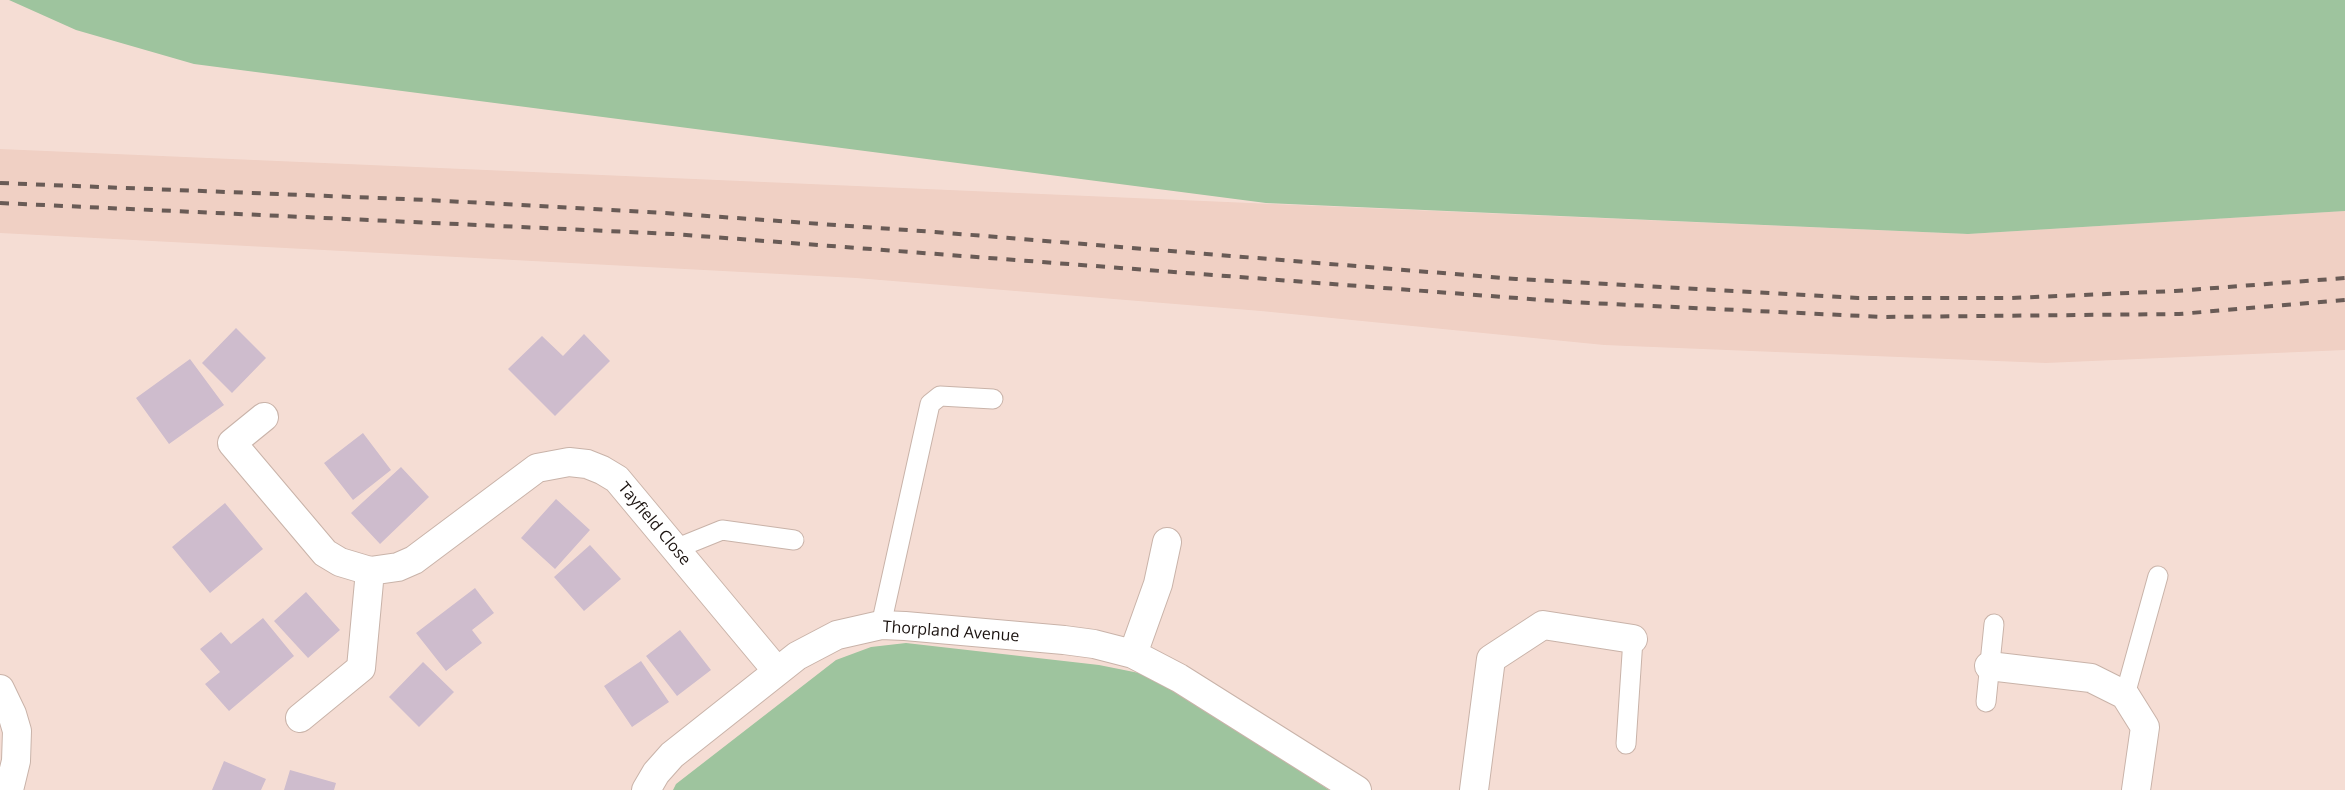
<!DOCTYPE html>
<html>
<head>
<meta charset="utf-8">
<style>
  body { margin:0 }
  canvas { display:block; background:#f5ddd4 }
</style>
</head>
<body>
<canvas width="2345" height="790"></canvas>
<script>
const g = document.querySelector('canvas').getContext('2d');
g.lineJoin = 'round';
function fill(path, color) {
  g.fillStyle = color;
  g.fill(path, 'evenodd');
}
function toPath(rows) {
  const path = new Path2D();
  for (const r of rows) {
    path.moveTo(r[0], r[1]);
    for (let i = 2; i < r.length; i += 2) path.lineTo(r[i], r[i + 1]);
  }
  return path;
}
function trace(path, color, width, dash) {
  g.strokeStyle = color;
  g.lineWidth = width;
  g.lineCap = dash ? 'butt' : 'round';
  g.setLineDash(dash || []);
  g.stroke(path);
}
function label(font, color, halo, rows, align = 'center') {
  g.font = font + ' "Open Sans",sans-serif';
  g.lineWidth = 4;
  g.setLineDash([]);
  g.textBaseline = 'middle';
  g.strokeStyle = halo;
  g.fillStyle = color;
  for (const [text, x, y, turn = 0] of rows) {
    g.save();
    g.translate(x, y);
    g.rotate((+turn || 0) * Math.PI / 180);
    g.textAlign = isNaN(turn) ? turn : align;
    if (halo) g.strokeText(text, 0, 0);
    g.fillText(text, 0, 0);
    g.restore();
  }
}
fill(toPath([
  [0,149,1968,234,2345,211,2345,350,2046,363,1604,345,1261,311,856,278,0,233]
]), '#f0d0c4');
fill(toPath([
  [9,0,2345,0,2345,211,1968,234,1266,203,194,64,76,30],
  [906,643,1099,665,1139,673,1179,691,1329,790,673,790,676,784,836,660,871,647]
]), '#9ec49e');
fill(toPath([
  [236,328,266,358,232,393,202,363],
  [584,334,610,361,555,416,508,369,542,336,563,356],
  [190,359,224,405,169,444,136,398],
  [363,433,391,470,353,500,324,463],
  [401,467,429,497,380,544,351,513],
  [556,499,590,530,555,569,521,538],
  [225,503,263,549,210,593,172,547],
  [590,545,621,579,584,611,554,577],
  [475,588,494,613,472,630,482,643,446,671,416,633],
  [306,592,340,630,308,658,274,621],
  [263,618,294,656,229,711,205,684,220,672,200,649,221,632,231,644],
  [680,630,711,670,677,696,646,656],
  [641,661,669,702,632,727,604,686],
  [423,662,454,692,419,727,389,697],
  [224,761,266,779,261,790,212,790],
  [290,770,336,783,334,790,284,790]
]), '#cebccd');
const lane = toPath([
  [675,549,722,530,794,540],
  [881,625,930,404,940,396,993,399],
  [2125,695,2158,576],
  [1986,702,1994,624],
  [1626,744,1633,639]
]);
const street = toPath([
  [264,417,232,443,325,553,340,562,370,571,398,567,414,560,537,468,569,462,587,464,602,470,617,479,777,671],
  [1133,654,1158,584,1167,542],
  [1989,666,2091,678,2125,695,2145,727,2136,790],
  [0,689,12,714,17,731,16,761,9,790],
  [300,718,361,668,370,571],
  [646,790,656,773,672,755,797,656,837,635,881,625,905,626,1064,640,1094,644,1133,654,1179,678,1357,790],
  [1474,790,1491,659,1543,625,1633,639]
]);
trace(lane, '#c9b3a9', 21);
trace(street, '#c9b3a9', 30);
trace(lane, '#fff', 19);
trace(street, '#fff', 28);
trace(toPath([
  [0,183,429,200,665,213,935,232,1516,279,1858,298,2012,298,2175,291,2345,278],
  [0,203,673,234,1569,302,1883,317,2179,314,2345,300]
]), '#695b56', 4, [9, 9]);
label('16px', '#1a120f', '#fff', [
  ["Tayfield Close",654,524,50],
  ["Thorpland Avenue",951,632,4]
]);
</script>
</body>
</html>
